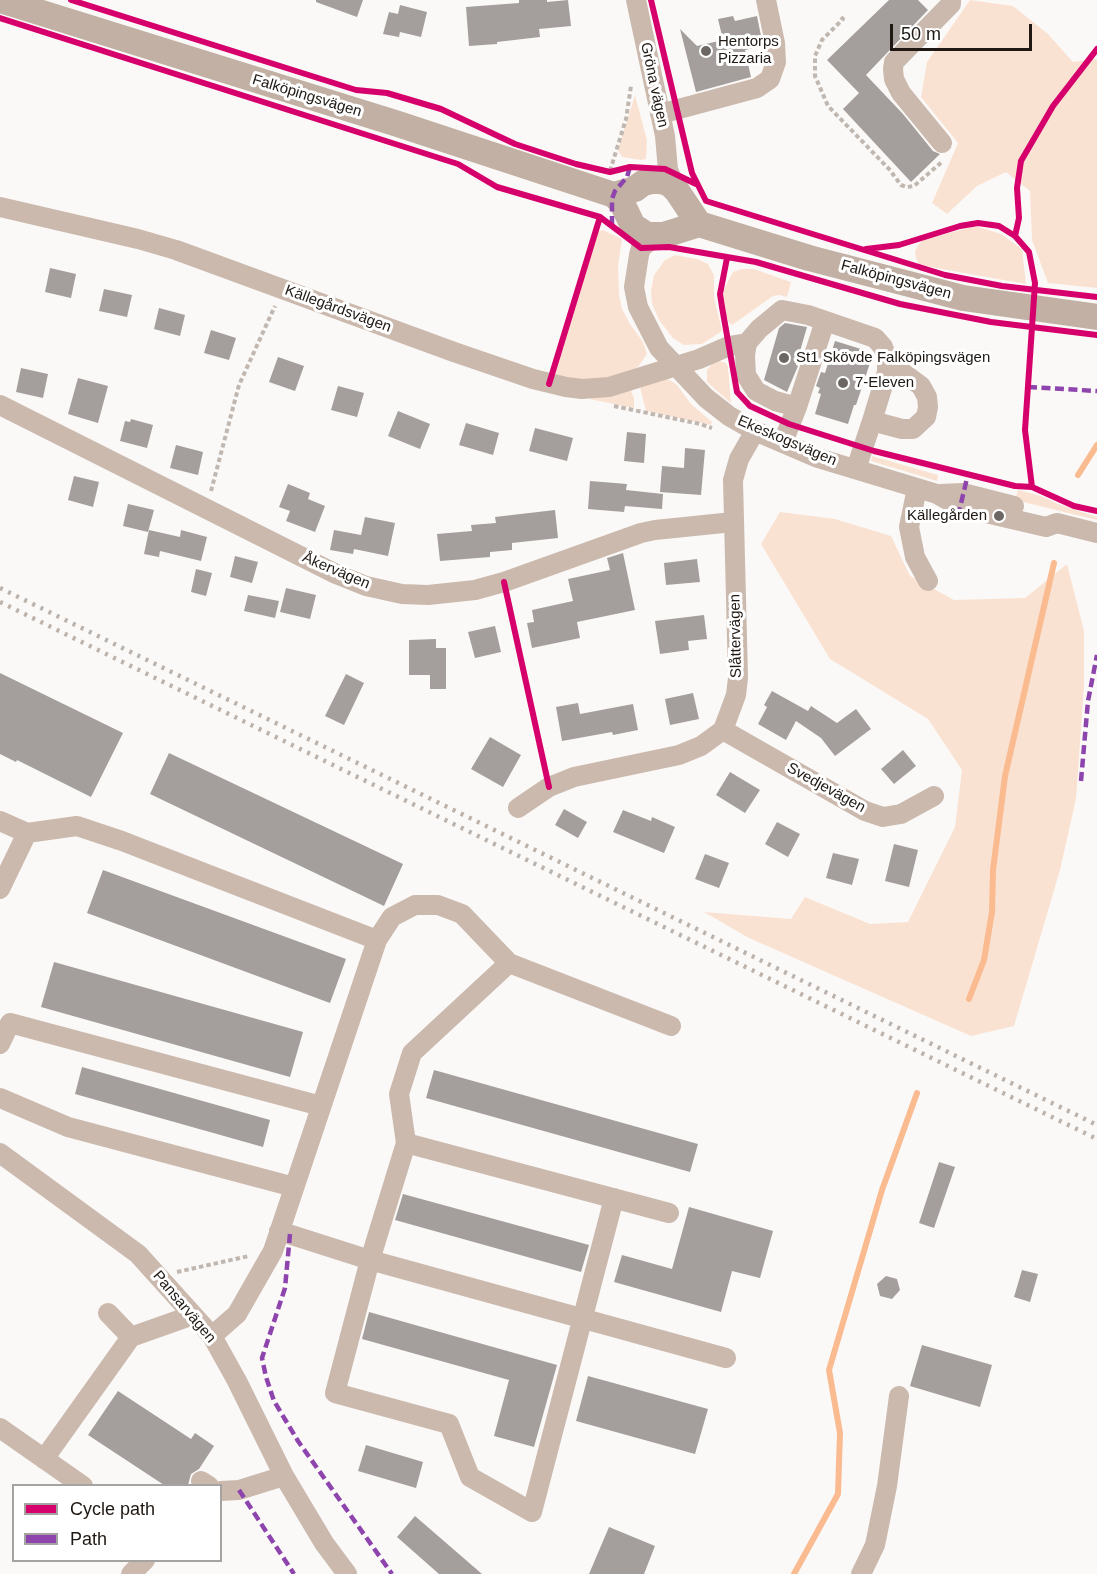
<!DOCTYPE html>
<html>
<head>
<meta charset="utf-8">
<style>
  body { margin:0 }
  #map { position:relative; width:1097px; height:1574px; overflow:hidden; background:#fbf9f7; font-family:Helvetica,sans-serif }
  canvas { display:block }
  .legend { position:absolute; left:12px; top:1484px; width:210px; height:78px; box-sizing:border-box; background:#fff; border:2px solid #a5a3a1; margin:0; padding:8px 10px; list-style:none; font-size:18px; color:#1f1813 }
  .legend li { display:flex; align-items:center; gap:12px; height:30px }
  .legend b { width:30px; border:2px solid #a5a3a1 }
  .scale { position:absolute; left:890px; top:24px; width:142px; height:27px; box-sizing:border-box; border:3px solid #1f1813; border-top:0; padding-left:8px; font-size:18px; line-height:21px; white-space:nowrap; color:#1f1813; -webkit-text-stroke:4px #fff; paint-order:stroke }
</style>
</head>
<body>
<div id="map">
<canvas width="1097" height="1574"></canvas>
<ul class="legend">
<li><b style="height:8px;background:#d6006c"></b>Cycle path</li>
<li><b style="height:8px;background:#8e44ad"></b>Path</li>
</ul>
<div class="scale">50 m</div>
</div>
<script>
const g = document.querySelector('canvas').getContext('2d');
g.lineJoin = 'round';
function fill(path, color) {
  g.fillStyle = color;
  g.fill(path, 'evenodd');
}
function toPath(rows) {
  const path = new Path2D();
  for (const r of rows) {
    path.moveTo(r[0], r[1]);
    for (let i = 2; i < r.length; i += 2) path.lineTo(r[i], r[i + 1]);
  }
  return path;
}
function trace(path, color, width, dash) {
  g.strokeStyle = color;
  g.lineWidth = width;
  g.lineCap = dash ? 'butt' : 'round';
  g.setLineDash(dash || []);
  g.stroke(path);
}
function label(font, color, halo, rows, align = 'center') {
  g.font = font + ' Helvetica,sans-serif';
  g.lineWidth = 6;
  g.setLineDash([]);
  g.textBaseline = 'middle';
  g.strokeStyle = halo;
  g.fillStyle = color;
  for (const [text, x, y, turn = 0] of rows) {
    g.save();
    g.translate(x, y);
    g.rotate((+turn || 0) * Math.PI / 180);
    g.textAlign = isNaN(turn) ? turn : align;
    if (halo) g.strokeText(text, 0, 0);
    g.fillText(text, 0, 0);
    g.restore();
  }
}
fill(toPath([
  [970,0,1013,6,1048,34,1073,62,1097,59,1097,288,1048,283,1032,240,1030,191,1006,172,977,186,947,214,932,203,958,143,921,97,927,62],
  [635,95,647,141,646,159,641,160,622,157,618,150],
  [975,226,1001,234,1022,249,1026,284,936,268,919,264,916,258,915,252,918,245,923,240],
  [603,230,622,239,618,266,619,294,622,309,630,324,643,342,647,354,638,367,618,377,596,382,557,378,556,372,597,234,599,231],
  [675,255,697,259,708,264,714,275,714,297,722,331,702,344,684,345,673,338,659,320,652,304,651,291,654,275,665,260],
  [741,269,754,269,791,282,787,297,779,295,773,296,732,325,729,323,726,316,723,296,724,289,733,272],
  [715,360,726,363,728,367,731,403,707,382,707,370],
  [661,378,670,380,677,385,691,404,712,422,711,425,646,411,640,387],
  [630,388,634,398,634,408,589,399],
  [872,456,938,475,937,481,871,461],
  [1018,490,1041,496,1058,504,1097,517,1097,520,1015,500],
  [780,512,835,519,891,536,910,576,954,600,1025,598,1067,564,1084,631,1084,686,1076,799,1060,870,1014,1026,971,1036,749,938,704,912,791,919,805,897,870,924,908,922,955,827,962,770,928,719,830,659,761,544]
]), '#fae2d2');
trace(toPath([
  [1078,475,1097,445],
  [969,999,984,960,992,912,993,870,1005,776,1054,563],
  [794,1574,838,1494,840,1433,829,1370,882,1190,917,1093]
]), '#fabb90', 6);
fill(toPath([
  [316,0,363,0,357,17,316,2],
  [519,0,547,0,547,2,568,0,571,26,539,29,540,37,497,42,497,44,469,46,466,7,519,3],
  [889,0,918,0,928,10,866,75,903,114,933,151,940,154,911,182,843,109,859,93,827,60],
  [400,5,427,12,421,37,400,32,399,37,383,34,389,12,398,14],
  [733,16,735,21,757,16,763,46,745,50,751,77,696,92,680,29,697,46,723,40,718,19],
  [50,268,76,274,71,298,45,292],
  [104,289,132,295,127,317,99,311],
  [159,308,185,315,180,336,154,329],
  [785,323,807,327,796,365,798,366,787,392,764,380,779,328],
  [211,330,236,338,229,360,204,353],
  [835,341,861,349,859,353,872,357,856,405,854,405,848,424,815,414,821,394,818,393,820,388,816,386,821,372,825,373],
  [278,357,304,366,295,391,269,382],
  [21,368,48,374,43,398,16,392],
  [78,378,108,386,98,423,68,414],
  [338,386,364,393,357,417,331,410],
  [398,411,430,424,420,449,388,436],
  [131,419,153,425,147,448,120,441,125,421,130,422],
  [466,423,499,433,493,455,459,445],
  [535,428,573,438,567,461,529,451],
  [627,432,646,434,644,463,624,461],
  [176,445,203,452,198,475,170,468],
  [685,448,705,450,701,495,660,492,662,466,684,468],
  [74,476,99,482,93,507,68,500],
  [590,481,627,484,626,490,663,494,662,509,625,506,624,512,588,509],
  [288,484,310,493,308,499,325,506,315,532,286,521,290,511,279,507],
  [128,504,154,510,148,532,123,526],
  [555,510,558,538,512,543,512,550,490,552,490,557,440,561,437,534,472,531,471,525,496,523,495,517],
  [365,517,395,523,388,556,354,549,353,554,330,550,334,530,361,535],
  [149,530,180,537,181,530,207,537,201,561,160,551,159,557,144,554],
  [623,553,635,610,577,622,580,638,532,648,527,623,534,622,532,610,573,601,568,579,610,570,607,558],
  [235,556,258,562,252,583,230,577],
  [697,559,700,582,666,585,664,563],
  [196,569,212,573,206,596,191,592],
  [286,588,316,595,310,619,280,612],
  [248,595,279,601,275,618,244,611],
  [704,615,707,639,688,641,689,650,660,654,655,621],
  [495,626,501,652,475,658,468,632],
  [436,639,436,648,446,648,446,689,430,689,430,675,409,675,409,640],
  [0,673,123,733,91,797,17,760,16,762,0,754],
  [346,674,364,683,344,725,325,716],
  [772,691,808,711,811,706,837,723,856,709,871,729,835,756,821,738,796,721,786,740,758,724,767,707,764,705],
  [693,693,699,719,670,725,665,699],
  [578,703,580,714,633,704,638,730,613,735,612,732,562,741,556,707],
  [490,737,521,755,503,787,471,769],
  [903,750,916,766,894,784,881,769],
  [169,753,403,864,384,906,150,794],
  [730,772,760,790,745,813,716,795],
  [564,809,587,822,578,838,555,825],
  [623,810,651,821,652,817,675,827,664,853,613,832],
  [777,822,800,834,788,857,765,844],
  [894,844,918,850,909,887,885,881],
  [833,853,859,859,852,885,826,878],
  [705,854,729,863,719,888,695,879],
  [103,870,346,959,330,1003,87,913],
  [54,962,303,1032,290,1077,41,1007],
  [82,1067,270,1120,263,1147,75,1094],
  [434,1070,698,1144,690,1172,426,1098],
  [939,1162,955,1167,934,1228,919,1223],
  [403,1194,589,1245,581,1272,395,1220],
  [689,1207,773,1231,760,1278,732,1271,721,1312,614,1282,622,1255,672,1269],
  [1022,1270,1038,1274,1030,1302,1014,1297],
  [886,1276,897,1279,900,1290,892,1299,880,1296,877,1284],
  [369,1312,557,1365,534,1447,494,1436,509,1380,362,1339],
  [922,1345,992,1365,980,1407,910,1386],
  [588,1376,708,1409,695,1454,576,1421],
  [118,1391,191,1439,195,1433,214,1446,199,1469,191,1474,188,1485,164,1485,88,1435],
  [366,1445,423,1462,416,1488,358,1471],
  [415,1516,482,1574,439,1574,397,1537],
  [609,1527,655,1546,644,1574,589,1574]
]), '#a49f9c');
trace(toPath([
  [841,17,843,19,822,40,815,56,815,76,828,106,889,169,901,185,907,187,914,186,943,161],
  [610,171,626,119,631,86],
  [614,406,700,424,712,428],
  [211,491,239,385,275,306],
  [177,1272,249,1256]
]), '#c0b7b0', 4, [4.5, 3]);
trace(toPath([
  [636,0,665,136,668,170,677,191],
  [660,114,757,88,770,79,776,62,775,43,766,0],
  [942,143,901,93,894,79,893,69,894,62,951,4,951,0],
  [0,207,138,239,176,250,454,352,533,379,566,387,582,389,609,387,699,359,729,346,747,343],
  [656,236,641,248,639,255,634,287,638,307,659,348,706,398,729,416,755,431,818,458,937,494,960,507,1046,527,1057,523,1097,533],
  [825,321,797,407,775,401,756,391,746,375,745,355,747,343,759,329,782,310,808,315,875,338,883,347,887,358,887,372,872,421,902,429,913,429,926,417,928,407,927,397,921,386,887,361],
  [0,405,336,574,366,586,402,594,428,595,475,590,504,582,641,533,655,530,733,522],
  [783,442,797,407],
  [856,469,872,421],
  [917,488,909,527,915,557,928,581],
  [940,494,963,493,1014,506],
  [723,730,865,811,883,817,901,814,934,796],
  [518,808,549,787,574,777,679,755,701,746,723,730,736,695,738,678,733,480,739,459,755,431],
  [0,821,27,833,0,889],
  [27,833,77,826,122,841,377,940,273,1251,237,1314,212,1336],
  [377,940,392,917,415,905,438,905,462,914,509,963,671,1026],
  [509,963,412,1053,399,1094,406,1143,370,1260,335,1393,449,1424,470,1477,532,1512,614,1198],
  [0,1044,10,1023,321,1106],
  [0,1098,68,1127,294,1187],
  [406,1143,669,1213],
  [0,1153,138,1254,212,1336,237,1381,284,1476,324,1543,347,1574],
  [279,1231,370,1260,726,1358],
  [108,1313,131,1337],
  [0,1428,83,1486],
  [44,1459,131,1337,193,1315],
  [201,1481,209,1486],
  [220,1491,239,1490,284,1476],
  [131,1574,145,1560],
  [861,1574,875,1545,887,1486,899,1396]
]), '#cbb9ae', 20);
trace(toPath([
  [0,0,398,124,614,195,635,189,643,183,652,181,661,181,670,184,677,191,699,224],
  [614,195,622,203,633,226,647,235,664,235,699,224],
  [699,224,809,258,963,298,1097,317]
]), '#c1b0a3', 26);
trace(toPath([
  [0,588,1097,1125],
  [0,602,1097,1139]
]), '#bbb2ac', 4.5, [3, 6]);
trace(toPath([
  [612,225,612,199,615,191,627,177,630,167],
  [1028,387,1097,391],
  [958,516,968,474],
  [1081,781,1088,701,1097,655],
  [290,1234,285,1288,262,1358,266,1377,274,1401,298,1441,392,1574],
  [239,1490,294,1574]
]), '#8e44ad', 4.5, [9, 4.5]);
trace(toPath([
  [71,0,356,90,387,93,441,109,515,144,576,164,610,172,630,167,665,169,696,184],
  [651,0,692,173,706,201,945,275,1002,286,1097,297],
  [0,18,458,164,497,187,600,217,641,248,669,247,756,262,900,304,991,322,1097,335],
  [1015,236,1019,218,1017,188,1021,161,1053,106,1097,49],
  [866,249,899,245,960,226,978,223,999,226,1015,236,1029,252,1035,283,1025,430,1032,487],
  [727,258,720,294,722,307,737,392,750,406,789,424,874,451,1015,486,1032,487,1074,506,1097,511],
  [549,384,600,217],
  [504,582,549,787]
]), '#d6006c', 6);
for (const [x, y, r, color] of [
  [706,51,6,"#6c6763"],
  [784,358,6,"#6c6763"],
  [843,383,6,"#6c6763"],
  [999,516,6,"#6c6763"]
]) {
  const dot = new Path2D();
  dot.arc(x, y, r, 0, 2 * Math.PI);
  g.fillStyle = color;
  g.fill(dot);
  trace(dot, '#fff', 2);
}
label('15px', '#1f1813', '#fff', [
  ["Hentorps",718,42],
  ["Pizzaria",718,59],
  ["St1 Skövde Falköpingsvägen",796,358],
  ["7-Eleven",855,383],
  ["Källegården",987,516,"right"]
], 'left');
label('15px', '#1f1813', '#fff', [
  ["Gröna vägen",654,85,78],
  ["Falköpingsvägen",307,96,17],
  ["Falköpingsvägen",896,280,15],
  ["Källegårdsvägen",338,309,20],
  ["Ekeskogsvägen",787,441,23],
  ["Åkervägen",336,571,23],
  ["Slåttervägen",736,636,-91],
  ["Svedjevägen",826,788,29],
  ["Pansarvägen",184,1307,50]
]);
</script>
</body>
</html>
